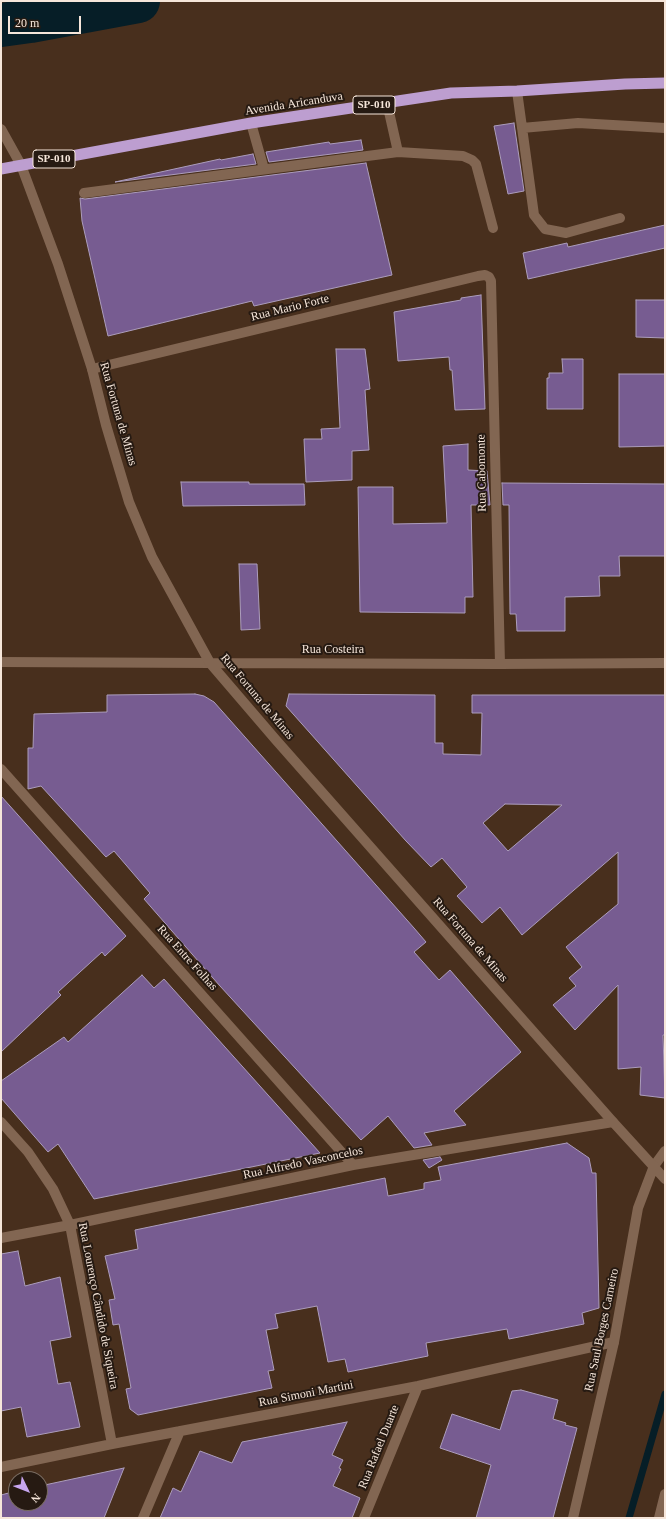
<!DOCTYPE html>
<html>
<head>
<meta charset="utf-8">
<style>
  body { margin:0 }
  #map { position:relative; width:666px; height:1519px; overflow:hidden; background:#482f1d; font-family:Georgia,serif }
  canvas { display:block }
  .frame { position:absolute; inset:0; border:2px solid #f6e6da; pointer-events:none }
  .north { position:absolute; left:8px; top:1471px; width:40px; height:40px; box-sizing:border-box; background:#261a12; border:1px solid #796c62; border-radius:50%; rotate:133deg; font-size:11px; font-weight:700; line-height:16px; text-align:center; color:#f6e6da }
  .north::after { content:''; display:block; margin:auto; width:14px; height:18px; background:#c7a6ef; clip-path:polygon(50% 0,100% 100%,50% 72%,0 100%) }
  .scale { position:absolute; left:8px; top:16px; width:73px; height:18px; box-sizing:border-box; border:2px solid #f6e6da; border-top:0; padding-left:5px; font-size:12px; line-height:14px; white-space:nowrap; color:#f6e6da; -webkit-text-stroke:3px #261a12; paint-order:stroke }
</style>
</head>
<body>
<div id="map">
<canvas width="666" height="1519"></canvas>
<div class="frame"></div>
<div class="north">N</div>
<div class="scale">20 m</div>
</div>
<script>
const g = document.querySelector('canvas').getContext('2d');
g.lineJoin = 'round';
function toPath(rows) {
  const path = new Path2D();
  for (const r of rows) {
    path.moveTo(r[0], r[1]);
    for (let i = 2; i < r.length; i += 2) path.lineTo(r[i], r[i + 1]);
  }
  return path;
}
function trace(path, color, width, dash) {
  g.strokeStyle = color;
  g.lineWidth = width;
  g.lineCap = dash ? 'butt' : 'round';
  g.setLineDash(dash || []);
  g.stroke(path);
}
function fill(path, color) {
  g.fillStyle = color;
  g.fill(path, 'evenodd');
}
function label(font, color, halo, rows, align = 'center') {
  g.font = font + ' Georgia,serif';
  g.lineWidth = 4;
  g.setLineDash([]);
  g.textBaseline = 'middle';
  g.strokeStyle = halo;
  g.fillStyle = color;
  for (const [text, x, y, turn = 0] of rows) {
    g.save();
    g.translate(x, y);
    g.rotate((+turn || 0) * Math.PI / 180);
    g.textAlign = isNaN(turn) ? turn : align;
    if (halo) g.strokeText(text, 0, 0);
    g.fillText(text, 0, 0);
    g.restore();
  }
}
trace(toPath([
  [629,1518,665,1394]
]), '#061e27', 7);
trace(toPath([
  [1,25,30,21,138,1]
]), '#061e27', 44);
const building = toPath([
  [514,123,524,191,508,194,494,126,514,123],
  [361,140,363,150,269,162,266,152,329,142,330,144,361,140],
  [253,154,256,164,115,182,220,159,221,160,253,154],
  [366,163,392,275,254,306,252,301,108,336,82,221,80,198,85,199,366,163],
  [665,225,665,248,528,279,523,253,567,243,568,247,665,225],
  [481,295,485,409,455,410,452,370,450,370,449,357,398,361,394,312,461,300,461,298,481,295],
  [636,300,665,300,665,338,636,337,636,300],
  [336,349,365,349,370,389,365,390,369,450,352,451,352,480,306,482,304,439,322,439,321,429,340,428,336,349],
  [562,359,583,359,583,409,547,409,547,378,549,378,549,373,563,373,562,359],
  [619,374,665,374,665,446,619,447,619,374],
  [468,444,468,470,487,471,490,505,471,505,473,597,465,597,465,613,360,612,358,487,393,487,393,524,447,523,443,446,468,444],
  [181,482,249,482,249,484,304,484,305,505,183,506,181,482],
  [502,483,665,484,665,556,619,556,620,576,599,576,600,596,565,597,565,631,517,631,516,614,510,614,509,505,503,505,502,483],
  [239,564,257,564,260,629,241,630,239,564],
  [195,694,204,696,214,702,414,928,426,942,414,952,439,980,450,970,521,1052,454,1111,466,1125,424,1133,432,1145,414,1148,388,1116,361,1140,220,986,144,899,150,893,114,851,106,857,41,786,28,789,28,748,33,748,34,714,107,712,107,695,195,694],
  [289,694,435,695,435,743,443,743,443,754,481,755,482,713,472,713,472,695,665,695,665,1035,663,1035,665,1098,640,1095,641,1067,618,1069,618,985,575,1030,553,1005,576,986,569,978,582,967,566,947,618,904,618,852,522,935,500,907,482,923,457,896,467,887,442,858,431,867,406,841,286,706,289,694],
  [505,804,562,805,508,851,483,823,505,804],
  [1,796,126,936,105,956,102,952,58,992,61,995,1,1052,1,796],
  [142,975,154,988,164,979,320,1153,94,1199,58,1144,48,1152,1,1098,1,1081,64,1037,68,1042,142,975],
  [567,1143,589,1158,592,1173,596,1173,599,1308,582,1313,584,1324,509,1339,507,1329,426,1343,428,1356,348,1372,345,1359,328,1362,317,1306,275,1314,278,1328,266,1330,274,1370,268,1371,272,1388,138,1415,130,1409,126,1389,131,1388,119,1324,113,1325,109,1300,115,1299,105,1256,138,1249,135,1230,385,1178,388,1196,424,1189,424,1183,441,1180,438,1167,567,1143],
  [440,1157,442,1160,429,1168,423,1160,440,1157],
  [18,1251,25,1286,60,1277,71,1337,50,1341,58,1384,70,1382,80,1427,27,1437,21,1407,1,1411,1,1254,18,1251],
  [521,1390,558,1400,553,1419,566,1423,565,1425,577,1428,553,1518,476,1518,491,1465,440,1448,452,1414,500,1430,512,1391,521,1390],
  [347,1422,332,1455,343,1460,339,1468,341,1469,333,1486,360,1498,352,1518,160,1518,173,1488,181,1492,200,1451,232,1463,242,1442,347,1422],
  [124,1468,104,1518,1,1518,1,1495,16,1491,16,1503,40,1503,40,1486,124,1468]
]);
fill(building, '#775c91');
trace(building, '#ac9dbc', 1);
trace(toPath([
  [517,91,534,215,545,229,566,233,620,218],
  [387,103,398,152],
  [251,123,264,169],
  [522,128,578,123,665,128],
  [84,193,398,152,463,156,472,160,476,164,493,228]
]), '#826652', 10);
trace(toPath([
  [92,369,478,276,485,275,489,277,491,281,500,664],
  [1,662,210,663],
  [1,769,353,1165],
  [1,1122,28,1152,53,1189,70,1225,112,1444],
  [654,1166,665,1151],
  [1,1238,70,1225,353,1165,613,1122],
  [1,1467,112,1444,418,1386,614,1342],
  [143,1518,180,1431],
  [364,1518,418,1386],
  [659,1518,665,1494]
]), '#826652', 10);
trace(toPath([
  [1,129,21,165,58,264,92,369,106,425,129,502,152,557,210,663,276,740,613,1122,665,1179],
  [210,663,500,664,665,663],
  [573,1518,614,1342,638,1208,654,1166]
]), '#826652', 10);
trace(toPath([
  [1,169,251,123,451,93,517,91,625,84,665,83]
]), '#bd9ed0', 11);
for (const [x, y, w] of [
  [374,105,42],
  [54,159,42]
]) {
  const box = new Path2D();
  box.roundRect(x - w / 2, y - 9, w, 18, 3);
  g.fillStyle = '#261a12';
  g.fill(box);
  trace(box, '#f6e6da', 1);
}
label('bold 11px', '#f6e6da', null, [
  ["SP-010",374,105],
  ["SP-010",54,159]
]);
label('12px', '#f6e6da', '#261a12', [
  ["Avenida Aricanduva",294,104,-9],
  ["Rua Mario Forte",290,308,-14],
  ["Rua Fortuna de Minas",118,414,74],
  ["Rua Cabomonte",482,473,-91],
  ["Rua Costeira",333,650],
  ["Rua Fortuna de Minas",257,697,50],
  ["Rua Fortuna de Minas",470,940,49],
  ["Rua Entre Folhas",187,958,48],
  ["Rua Alfredo Vasconcelos",303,1163,-12],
  ["Rua Lourenço Cândido de Siqueira",98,1306,79],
  ["Rua Saul Borges Carneiro",602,1330,-78],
  ["Rua Simoni Martini",306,1394,-11],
  ["Rua Rafael Duarte",379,1447,-68]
]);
</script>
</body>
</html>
